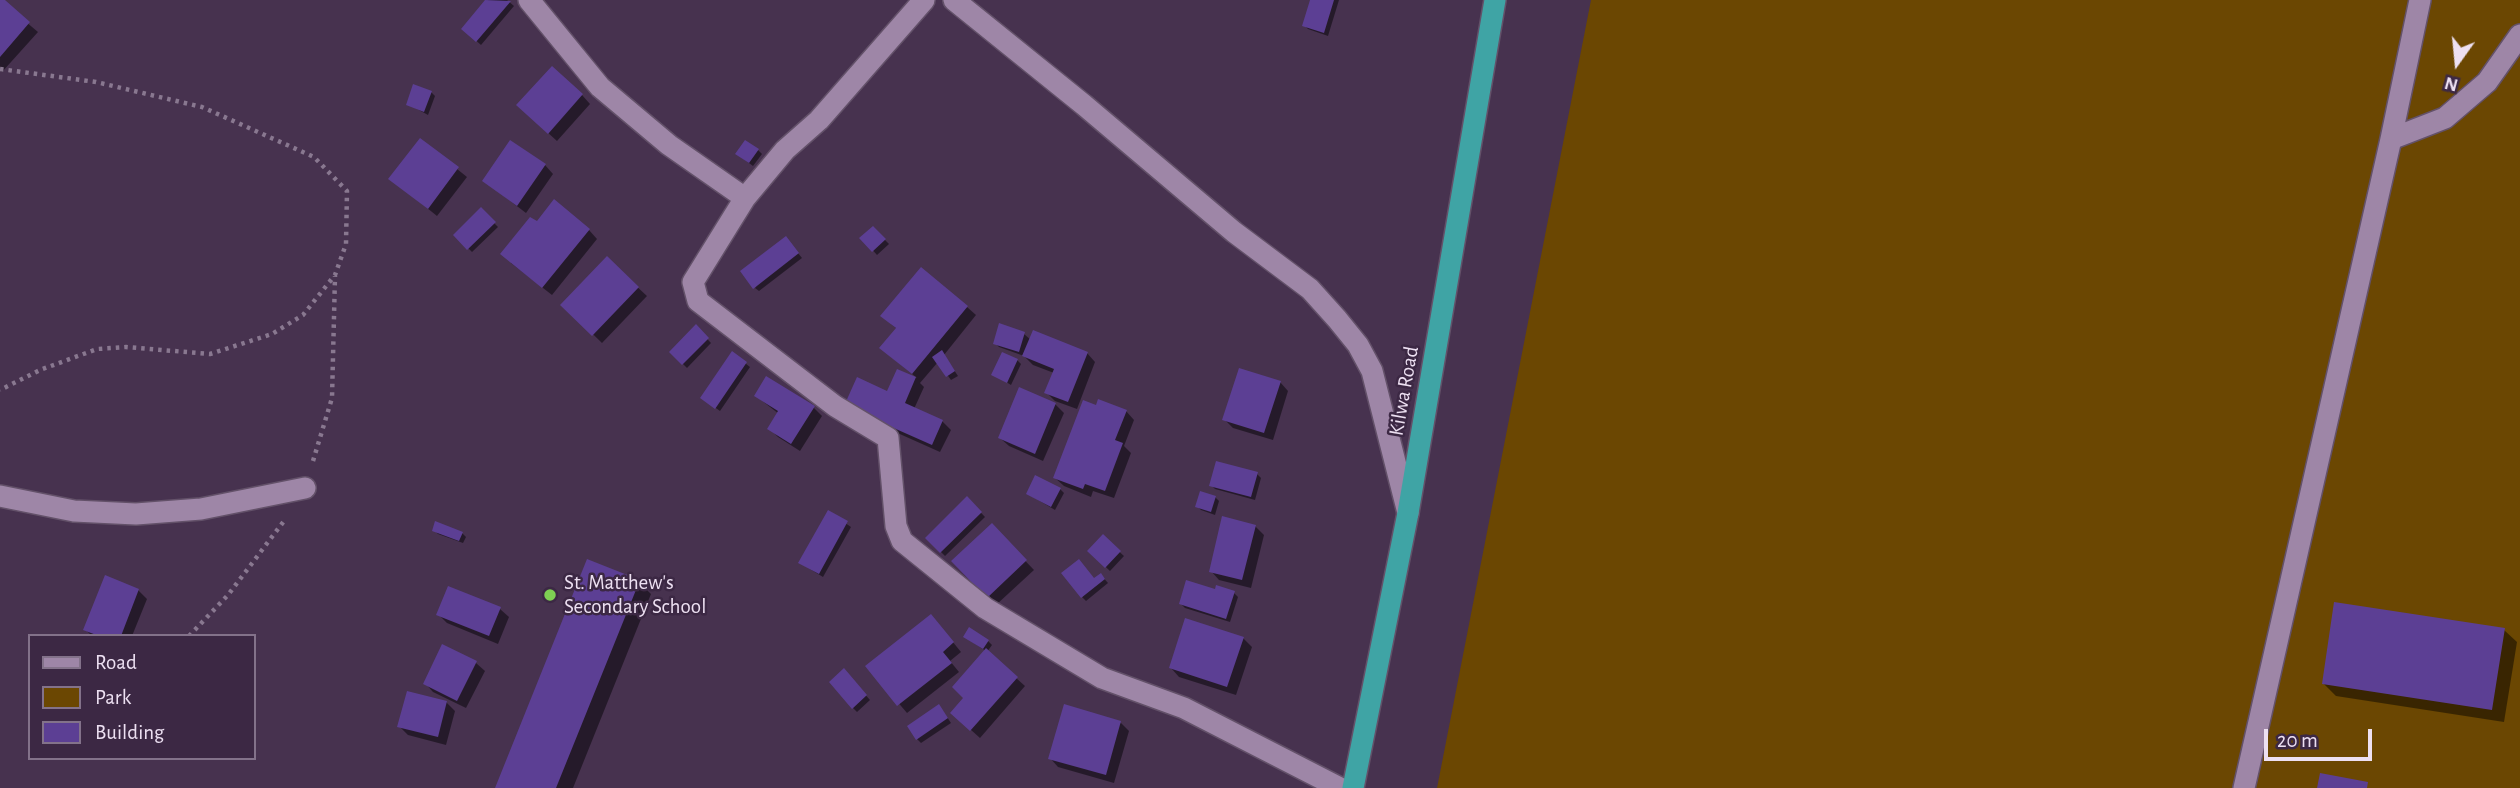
<!DOCTYPE html>
<html>
<head>
<meta charset="utf-8">
<style>
  body { margin:0 }
  #map { position:relative; width:2520px; height:788px; overflow:hidden; background:#47324f; font-family:"Alegreya Sans",sans-serif }
  canvas { display:block }
  .legend { position:absolute; left:28px; top:634px; width:228px; height:126px; box-sizing:border-box; background:#3c2844; border:2px solid #83728a; margin:0; padding:9px 12px; list-style:none; font-size:21px; color:#ede0f2 }
  .legend li { display:flex; align-items:center; gap:14px; height:35px }
  .legend b { width:35px; border:2px solid #83728a }
  .north { position:absolute; left:2422px; top:28px; width:70px; height:70px; -webkit-text-stroke:5px #3c2844; paint-order:stroke; rotate:195deg; font-size:19px; font-weight:700; line-height:28px; text-align:center; color:#ede0f2 }
  .north::after { content:''; display:block; margin:auto; width:24px; height:32px; background:#ede0f2; clip-path:polygon(50% 0,100% 100%,50% 72%,0 100%) }
  .scale { position:absolute; left:2264px; top:729px; width:108px; height:32px; box-sizing:border-box; border:4px solid #ede0f2; border-top:0; padding-left:9px; font-size:21px; line-height:24px; white-space:nowrap; color:#ede0f2; -webkit-text-stroke:5px #3c2844; paint-order:stroke }
</style>
</head>
<body>
<div id="map">
<canvas width="2520" height="788"></canvas>
<ul class="legend">
<li><b style="height:9px;background:#9e86a7"></b>Road</li>
<li><b style="height:19px;background:#6b4702"></b>Park</li>
<li><b style="height:19px;background:#5c3f94"></b>Building</li>
</ul>
<div class="north">N</div>
<div class="scale">20 m</div>
</div>
<script>
const g = document.querySelector('canvas').getContext('2d');
g.lineJoin = 'round';
function fill(path, color) {
  g.fillStyle = color;
  g.fill(path, 'evenodd');
}
function toPath(rows) {
  const path = new Path2D();
  for (const r of rows) {
    path.moveTo(r[0], r[1]);
    for (let i = 2; i < r.length; i += 2) path.lineTo(r[i], r[i + 1]);
  }
  return path;
}
function trace(path, color, width, dash) {
  g.strokeStyle = color;
  g.lineWidth = width;
  g.lineCap = dash ? 'butt' : 'round';
  g.setLineDash(dash || []);
  g.stroke(path);
}
function label(font, color, halo, rows, align = 'center') {
  g.font = font + ' "Alegreya Sans",sans-serif';
  g.lineWidth = 5;
  g.setLineDash([]);
  g.textBaseline = 'middle';
  g.strokeStyle = halo;
  g.fillStyle = color;
  for (const [text, x, y, turn = 0] of rows) {
    g.save();
    g.translate(x, y);
    g.rotate((+turn || 0) * Math.PI / 180);
    g.textAlign = isNaN(turn) ? turn : align;
    if (halo) g.strokeText(text, 0, 0);
    g.fillText(text, 0, 0);
    g.restore();
  }
}
fill(toPath([
  [1591,0,2520,0,2520,788,1437,788]
]), '#6b4702');
fill(toPath([
  [0,0,38,32,2,72,0,70],
  [488,0,507,0,514,6,481,45,463,29],
  [1312,0,1339,0,1328,36,1308,29,1304,25],
  [431,92,435,96,428,115,408,104],
  [582,95,590,104,557,141,527,114],
  [421,140,467,177,437,216,391,179],
  [758,150,762,154,753,166,737,154],
  [545,165,553,174,526,213,484,181],
  [481,210,498,227,472,252,455,235],
  [873,228,889,244,877,255,862,238],
  [589,230,597,239,552,295,511,263],
  [789,242,802,258,759,291,755,288],
  [607,259,647,296,602,343,563,305],
  [967,307,976,315,944,355,958,376,951,380,938,362,920,383,924,387,914,409,942,421,951,430,940,452,855,414,888,393,898,371,917,378,890,356,897,329,891,324],
  [696,327,711,343,687,368,671,352],
  [1024,334,1031,340,1087,353,1095,362,1077,409,1055,401,1046,392,1054,373,1033,365,1024,356,999,347,995,343],
  [732,353,750,367,720,411,706,401],
  [1017,360,1021,364,1011,385,993,374],
  [1280,382,1288,391,1273,440,1233,428,1224,419],
  [756,396,814,408,822,416,800,451,778,437,769,428,779,414],
  [1055,404,1064,413,1043,461,1009,446,1000,438],
  [1126,411,1134,420,1124,446,1131,453,1114,498,1093,491,1091,497,1064,486,1055,478],
  [1257,474,1261,478,1255,500,1215,489,1211,485],
  [1060,489,1064,493,1055,510,1028,494],
  [1215,497,1219,501,1215,515,1201,510,1197,506],
  [967,498,985,517,945,556,927,538],
  [829,512,851,527,823,577,800,563],
  [991,525,1034,570,996,605,954,561],
  [1255,526,1264,535,1251,588,1219,580,1211,571],
  [434,530,462,533,466,537,463,543,438,534],
  [1103,537,1124,556,1110,571,1089,551],
  [1101,575,1108,583,1086,601,1082,597],
  [639,582,651,594,573,788,497,788],
  [138,590,147,599,132,636,92,636,85,629],
  [1234,593,1238,597,1230,622,1185,608,1181,604],
  [500,609,509,617,498,644,447,623,438,614],
  [939,625,961,652,950,661,959,672,907,713,867,666],
  [2504,630,2517,642,2504,722,2336,696,2324,684],
  [1243,638,1252,647,1236,695,1179,677,1171,668],
  [969,640,988,641,992,645,987,652,1025,686,980,738,961,721,965,698,986,651],
  [443,646,476,663,485,671,466,708,433,692,425,683],
  [848,675,870,700,857,712,853,708],
  [446,702,455,711,446,745,408,735,399,726],
  [943,711,951,723,921,743,917,739],
  [1121,723,1129,731,1114,783,1058,767,1050,758]
]), '#0007');
fill(toPath([
  [0,0,5,0,30,22,0,57],
  [485,0,511,1,476,42,461,29],
  [1310,0,1334,0,1324,33,1302,26],
  [552,66,583,94,548,134,516,105],
  [413,84,432,91,424,112,406,105],
  [420,138,459,167,428,209,388,179],
  [510,140,546,164,517,206,482,181],
  [745,140,759,149,749,163,735,154],
  [554,199,590,229,542,288,500,254,530,217,537,221],
  [481,207,496,222,467,250,453,235],
  [873,226,886,239,872,252,859,238],
  [786,236,799,253,753,289,740,271],
  [607,256,639,287,592,336,560,305],
  [921,267,968,306,912,374,879,348,896,328,880,316],
  [999,323,1025,332,1019,352,993,344],
  [696,324,709,338,682,365,669,352],
  [1033,330,1088,352,1068,402,1044,393,1054,369,1022,356],
  [942,350,955,371,946,377,932,357],
  [732,351,747,362,715,409,700,398],
  [1002,352,1018,359,1007,383,991,375],
  [1239,368,1281,381,1264,433,1222,420],
  [897,369,916,377,905,403,943,420,932,445,844,406,857,377,887,391],
  [766,376,815,406,791,444,767,429,778,411,754,396],
  [1019,387,1056,403,1035,454,998,438],
  [1098,399,1127,410,1115,440,1123,443,1105,491,1085,484,1083,489,1053,478,1083,400,1096,405],
  [1216,461,1258,472,1251,497,1209,486],
  [1035,475,1061,488,1051,507,1026,494],
  [1200,491,1216,496,1211,512,1195,507],
  [967,496,982,512,940,553,925,538],
  [828,510,848,521,819,574,798,563],
  [1222,516,1256,525,1242,580,1209,572],
  [435,521,463,532,459,541,432,531],
  [992,523,1027,560,987,598,951,561],
  [1103,534,1121,551,1105,568,1087,551],
  [587,559,640,580,556,788,495,788],
  [1079,559,1094,578,1101,573,1105,579,1081,598,1061,573],
  [105,575,139,589,121,636,99,636,83,630],
  [1186,580,1215,589,1216,585,1235,591,1226,619,1179,604],
  [448,586,501,607,489,636,436,615],
  [2334,602,2505,628,2492,710,2322,684],
  [931,614,954,642,943,652,952,663,897,706,865,666],
  [1185,618,1244,637,1227,687,1169,668],
  [969,627,989,640,983,649,963,637],
  [442,644,477,661,457,701,423,684],
  [986,648,1018,677,970,731,950,713,963,698,952,687],
  [844,668,867,695,852,709,829,682],
  [407,691,447,701,438,737,397,727],
  [939,704,948,718,916,740,907,726],
  [1064,704,1121,721,1106,775,1048,759],
  [2320,773,2368,782,2367,788,2317,788]
]), '#5c3f94');
const minor = toPath([
  [529,0,600,87,669,145,745,198],
  [924,0,819,120,785,150,745,198,693,282,698,301,835,406,888,438,896,526,902,541,985,608,1102,678,1184,708,1340,788],
  [954,0,1084,105,1234,232,1310,289,1337,319,1358,345,1372,371,1408,513],
  [2391,139,2445,118,2487,82,2520,35],
  [0,496,74,511,136,514,201,509,305,488],
  [2244,788,2391,139,2420,0]
]);
const highway = toPath([
  [1353,788,1408,513,1495,0]
]);
trace(minor, '#635169', 24);
trace(highway, '#635169', 24);
trace(toPath([
  [0,69,96,82,202,107,314,157,347,191,346,244,335,275,303,315,272,334,210,354,126,347,97,349,40,370,0,390],
  [313,461,332,398,335,276],
  [189,636,228,595,284,521]
]), '#897890', 4.5, [3.5, 5]);
trace(minor, '#9e86a7', 21);
trace(highway, '#3fa4a5', 21);
for (const [x, y, r, color] of [
  [550,595,7,"#7ed053"]
]) {
  const dot = new Path2D();
  dot.arc(x, y, r, 0, 2 * Math.PI);
  g.fillStyle = color;
  g.fill(dot);
  trace(dot, '#3c2844', 2.5);
}
label('21px', '#ede0f2', '#3c2844', [
  ["Kilwa Road",1404,391,-80]
]);
label('21px', '#ede0f2', '#3c2844', [
  ["St. Matthew's",564,583],
  ["Secondary School",564,607]
], 'left');
</script>
</body>
</html>
